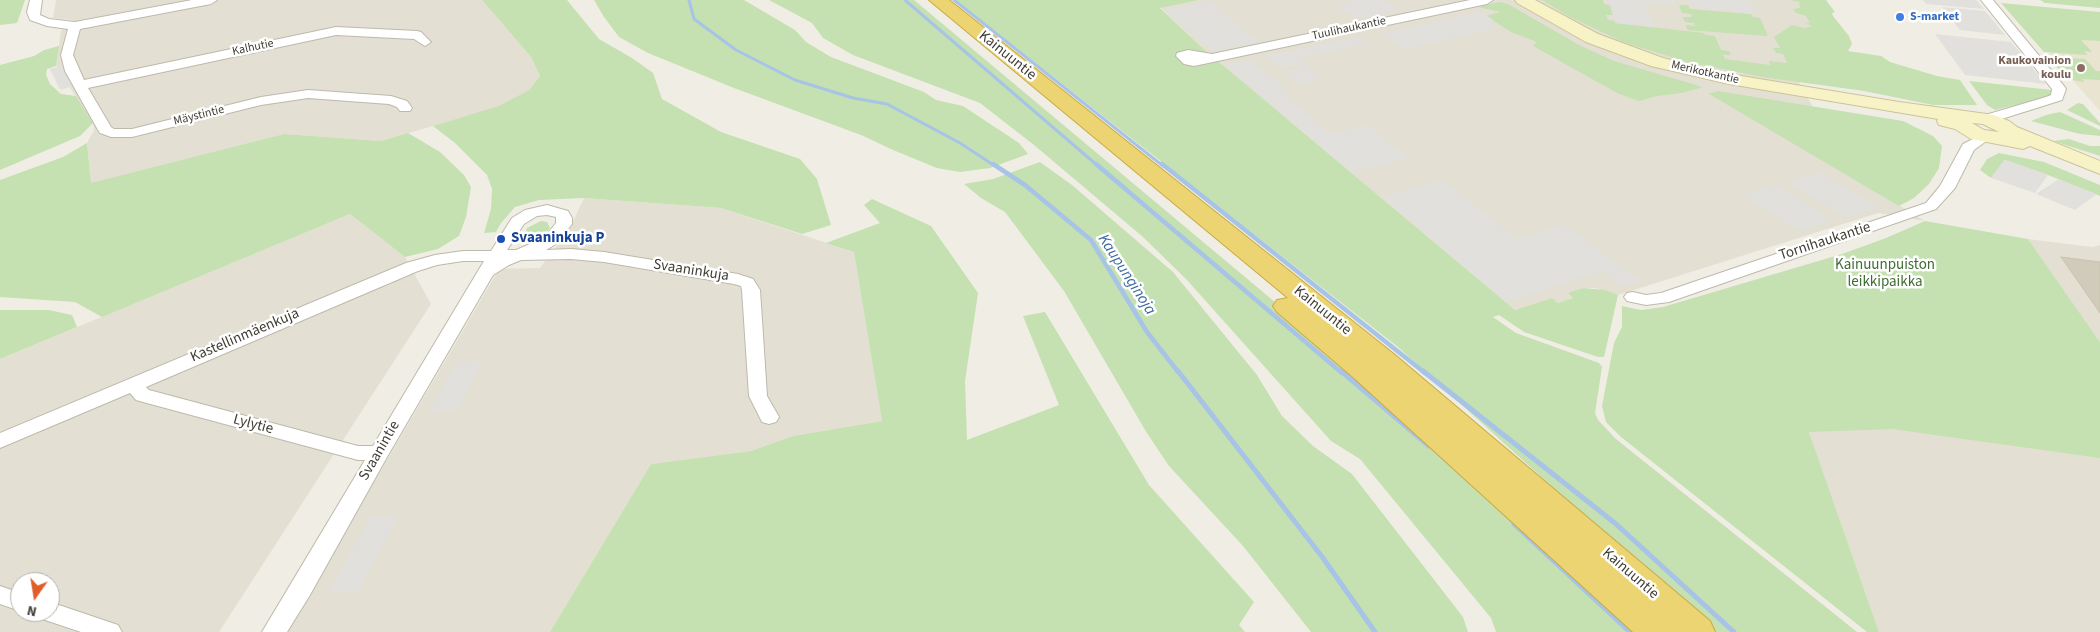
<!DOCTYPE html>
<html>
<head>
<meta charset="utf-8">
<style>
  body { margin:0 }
  #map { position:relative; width:2100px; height:632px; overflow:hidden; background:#f0eee4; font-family:"Source Sans 3",sans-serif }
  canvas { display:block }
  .north { position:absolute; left:10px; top:572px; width:50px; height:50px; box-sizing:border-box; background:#fff; border:1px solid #b3b2ae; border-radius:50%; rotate:193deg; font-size:14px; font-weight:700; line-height:20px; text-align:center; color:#413e35 }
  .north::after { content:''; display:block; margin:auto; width:18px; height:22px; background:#e15e2b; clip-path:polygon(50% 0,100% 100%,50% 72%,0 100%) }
</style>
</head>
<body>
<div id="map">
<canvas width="2100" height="632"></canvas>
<div class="north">N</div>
</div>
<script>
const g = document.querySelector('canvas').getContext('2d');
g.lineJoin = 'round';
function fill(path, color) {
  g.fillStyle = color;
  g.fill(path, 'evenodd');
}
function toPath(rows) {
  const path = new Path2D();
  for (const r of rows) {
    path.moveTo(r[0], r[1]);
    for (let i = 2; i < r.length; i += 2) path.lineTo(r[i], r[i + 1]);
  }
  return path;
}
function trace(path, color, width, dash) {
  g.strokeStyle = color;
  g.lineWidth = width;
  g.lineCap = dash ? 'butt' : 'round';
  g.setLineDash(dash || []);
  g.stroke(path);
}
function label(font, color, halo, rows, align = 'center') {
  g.font = font + ' "Source Sans 3",sans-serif';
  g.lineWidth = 5;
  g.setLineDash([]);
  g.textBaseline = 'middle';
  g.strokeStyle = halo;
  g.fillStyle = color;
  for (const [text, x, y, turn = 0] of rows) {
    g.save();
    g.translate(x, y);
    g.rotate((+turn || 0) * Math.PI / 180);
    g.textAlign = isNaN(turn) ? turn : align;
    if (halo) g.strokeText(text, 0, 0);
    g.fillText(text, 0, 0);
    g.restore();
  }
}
fill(toPath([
  [56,0,482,0,531,57,540,76,529,90,499,107,381,141,284,134,91,184,87,143,94,130,93,123,56,66,61,31,74,20,53,18],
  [1199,0,1804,0,1825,46,1793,75,1799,82,1852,177,1925,221,1878,213,1618,295,1595,288,1583,288,1568,294,1574,298,1558,303,1552,298,1515,310,1206,51,1160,7],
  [584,198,721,208,854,252,882,421,793,436,751,451,651,464,550,632,286,632,499,269,540,268,570,228],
  [350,214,405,257,431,304,219,632,0,632,0,359],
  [20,582,50,582,50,612,20,612],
  [2028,239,2092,247,2100,245,2100,342],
  [1797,398,2100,439,2100,632,1879,632]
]), '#e3e0d3');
fill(toPath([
  [2034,35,2100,41,2100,111,2076,84]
]), '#e8e4d0');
fill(toPath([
  [0,0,25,0,17,23,0,25],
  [482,0,567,0,599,39,632,58,653,73,662,99,721,132,800,159,817,179,831,225,802,234,721,208,584,198,539,200,515,207,501,223,496,232,484,233,491,209,492,189,487,175,455,143,433,126,499,106,529,90,540,76,531,57],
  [594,0,744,0,795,30,806,42,831,57,924,92,936,100,963,106,1019,143,1028,154,990,168,960,172,937,168,893,150,861,135,734,88,648,53,619,37,604,17],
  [769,0,914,0,1392,400,1650,632,1496,632,1491,618,1360,459,1331,441,1186,279,1143,237,1034,145,980,103,853,55,823,38,812,23],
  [955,0,1199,0,1160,8,1206,51,1515,310,1552,298,1558,303,1573,298,1568,293,1583,288,1605,290,1618,295,1604,357,1598,357,1524,332,1499,315,1493,317,1516,333,1599,363,1602,367,1595,413,1598,420,1616,439,1857,632,1712,632,1398,347],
  [1542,0,1603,0,1604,4,1610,5,1613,15,1606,15,1608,20,1615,21,1615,23,1704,33,1705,35,1715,36,1721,50,1729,51,1731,55,1723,55,1725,59,1770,65,1769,61,1787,63,1783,54,1776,53,1773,48,1780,48,1774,37,1792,25,1805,28,1812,26,1804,22,1810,23,1806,16,1796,13,1793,9,1800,8,1799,2,1789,0,1826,0,1835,12,1832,13,1833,16,1849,36,1852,44,1848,51,1881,56,1890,62,1937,76,1960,80,1977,105,1933,105,1864,91,1762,77,1687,62,1623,42,1568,16],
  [2040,0,2100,0,2100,8,2045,3],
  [1499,2,1508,4,1579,45,1614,61,1703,87,1682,93,1657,96,1639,101,1619,94,1533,46,1537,42,1511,32,1486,16,1501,12,1478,7],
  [2001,3,2100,12,2100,41,2081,40,2092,52,2084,51,2087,55,2044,52],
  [1682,5,1688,5,1690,9,1751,14,1753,17,1760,18,1768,36,1687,30,1686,25,1695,26,1694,23,1685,22,1683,17,1692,17,1691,14,1682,13,1679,6],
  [59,46,56,66,47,69,46,75,50,84,61,94,76,96,93,123,80,136,0,170,0,65,34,56,44,50],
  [2048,57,2085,59,2096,71,2100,71,2100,80,2082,79,2084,82,2067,79],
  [1969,81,2052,90,2050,95,2044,98,1995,110,1987,105],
  [1718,91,1903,121,1933,136,1942,146,1939,168,1929,184,1914,198,1899,206,1709,94],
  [2078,103,2083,104,2100,123,2100,126,2067,110],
  [2060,112,2100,130,2100,136,2080,134,2031,121,2046,115],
  [408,133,440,152,464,175,471,187,466,217,459,236,438,249,405,257,350,214,102,317,75,302,0,297,0,180,63,157,87,143,91,183,284,134,381,141],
  [2069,139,2090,146,2100,146,2100,156,2053,141],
  [1999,153,2044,162,2100,185,2100,196,2048,175,2005,160,1991,178,1980,170,1987,159],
  [1040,162,1072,185,1173,272,1257,375,1282,416,1313,446,1352,474,1463,617,1468,632,1311,632,1243,546,1169,466,1145,430,1064,291,1005,212,981,198,964,184,993,179],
  [872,199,931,226,978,293,965,381,967,440,1059,405,1023,316,1045,312,1149,485,1254,602,1239,625,1245,632,550,632,651,464,751,451,793,436,882,421,854,252,826,243,880,223,864,205],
  [541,221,547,222,550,228,542,237,530,241,522,239,527,228],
  [1925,221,2028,239,2100,342,2100,458,1892,429,1809,432,1879,632,1867,632,1621,437,1606,422,1602,406,1614,343,1622,327,1622,306,1641,310,1663,307,1842,254,1886,238],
  [0,310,49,310,72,315,77,327,0,359]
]), '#c5e0b1');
fill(toPath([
  [1358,0,1384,0,1399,11,1356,19,1336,4],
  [1609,0,1674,0,1676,5,1645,2,1653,27,1615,23],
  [1690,0,1752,0,1757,11,1750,11,1751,14,1696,8],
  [1923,0,1976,0,1984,9,1926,4],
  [1209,1,1258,42,1212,51,1165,10],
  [1942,7,1985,11,2005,35,1960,30],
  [1480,12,1494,20,1488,22,1497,28,1405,49,1382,34],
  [1935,34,2011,42,2046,84,1965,75],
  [1359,37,1368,44,1298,58,1322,79,1299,84,1285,72,1303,68,1298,64,1280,68,1266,56],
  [1251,60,1289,91,1282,93,1330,134,1368,125,1407,158,1351,172,1225,65],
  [70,64,81,84,60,90,50,69],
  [2004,160,2026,167,2048,175,2035,193,1991,178],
  [1819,172,1878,207,1846,217,1788,182],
  [2059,179,2078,187,2097,194,2075,210,2036,194],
  [1442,180,1517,239,1565,225,1641,281,1623,287,1602,271,1506,302,1382,197],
  [1775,185,1833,220,1800,231,1743,195],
  [483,361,457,410,430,411,457,362],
  [372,515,399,515,358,592,329,592]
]), '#e1e0dc');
trace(toPath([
  [689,0,694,19,736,50,795,80,853,98,887,104,960,143,995,166],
  [905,0,1098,166],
  [954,0,1163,166]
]), '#a7c4e7', 3);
trace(toPath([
  [993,164,1025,185,1091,240,1147,332,1179,373],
  [1096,164,1342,373],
  [1162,164,1425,373]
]), '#a7c4e7', 4.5);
trace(toPath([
  [1178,371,1323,558,1375,632],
  [1341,371,1429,446],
  [1423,371,1616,524,1734,632],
  [1514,524,1630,632]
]), '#a7c4e7', 5);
const building = toPath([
  [2061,257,2100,262,2100,313,2061,257]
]);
fill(building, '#d0cbbb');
trace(building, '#cac3af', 1);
const street = toPath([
  [30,0,42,0,40,15,49,19,75,22,192,0,217,0,211,4,80,29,73,55,84,80,336,27,417,31,421,32,431,42,425,46,414,39,336,35,88,88,111,127,114,129,132,129,261,97,308,90,391,96,407,101,412,108,410,111,400,111,397,107,389,104,308,98,261,105,132,137,111,137,100,133,98,130,65,71,61,55,68,29,47,26,30,20,27,12,30,0],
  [1470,0,1493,0,1487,4,1194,66,1184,64,1176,56,1177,53,1188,50,1212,54,1470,0],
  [1981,0,1993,0,2064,86,2066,89,2062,100,1992,122,1982,122,1980,119,1982,116,2046,97,2051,95,2052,89,1981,0],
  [1985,133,1990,134,1992,137,1974,150,1955,188,1936,209,1669,302,1646,305,1627,301,1624,297,1627,293,1633,292,1646,295,1661,293,1926,203,1940,186,1963,144,1985,133],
  [547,205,568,211,572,218,572,224,556,244,546,250,571,249,604,252,738,274,753,279,760,290,767,396,779,417,776,422,769,424,762,422,749,396,742,290,741,286,734,284,604,262,571,259,521,260,509,265,493,275,387,457,310,595,287,632,262,632,365,460,358,460,143,402,136,400,130,393,0,448,0,433,406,263,435,255,463,251,491,251,512,218,525,210,547,205],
  [547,215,556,217,556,223,544,238,516,250,507,250,524,224,537,216,547,215],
  [463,261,484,261,373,446,358,446,149,390,146,387,418,271,437,265,463,261],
  [0,586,20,593,20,611,0,604,0,586],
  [50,602,118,625,122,632,81,632,42,619,39,612,50,612,50,602]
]);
const secondary = toPath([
  [1515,0,1535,0,1598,34,1663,58,1729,74,1899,102,1994,115,2009,121,2017,127,2100,161,2100,174,2030,146,2023,149,1971,139,1955,129,1939,125,1937,121,1938,119,1729,84,1651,66,1586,42,1517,3,1515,0],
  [1972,123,1983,124,1999,132,1984,130,1972,123]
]);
const highway = toPath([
  [929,0,949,0,1395,355,1710,621,1715,632,1633,632,1354,378,1277,312,1273,306,1277,300,1288,298,929,0]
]);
trace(street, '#bdb9ab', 2);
trace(secondary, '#cbc499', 2);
trace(highway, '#caaa44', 2);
fill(street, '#fff');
fill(secondary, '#f8f2c7');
fill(highway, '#edd473');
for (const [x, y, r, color] of [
  [1900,17,5,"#3f7fe0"],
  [2081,68,5,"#8d6e63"],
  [501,239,5,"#1a4fb4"]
]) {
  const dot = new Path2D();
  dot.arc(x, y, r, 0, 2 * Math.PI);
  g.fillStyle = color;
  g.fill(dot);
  trace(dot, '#fff', 2);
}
label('bold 12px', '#366cbe', '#fff', [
  ["S-market",1910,17]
], 'left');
label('12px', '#413e35', '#fff', [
  ["Tuulihaukantie",1349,29,-12],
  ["Kalhutie",253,48,-12],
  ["Merikotkantie",1705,73,13],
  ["Mäystintie",199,116,-14]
]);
label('bold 12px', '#785e54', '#fff', [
  ["Kaukovainion",2071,61],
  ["koulu",2071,75]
], 'right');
label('15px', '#413e35', '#fff', [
  ["Kainuuntie",1007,56,39],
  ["Tornihaukantie",1825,242,-18],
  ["Svaaninkuja",691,271,9],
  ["Kainuuntie",1322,311,39],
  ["Kastellinmäenkuja",245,336,-23],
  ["Lylytie",253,425,15],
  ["Svaanintie",380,451,-60],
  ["Kainuuntie",1630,574,41]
]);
label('bold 15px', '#164399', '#fff', [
  ["Svaaninkuja P",511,239]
], 'left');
label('15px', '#3f6c30', '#fff', [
  ["Kainuunpuiston",1885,266],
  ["leikkipaikka",1885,283]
]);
label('italic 16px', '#3b68a0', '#fff', [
  ["Kaupunginoja",1126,275,57]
]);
</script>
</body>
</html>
